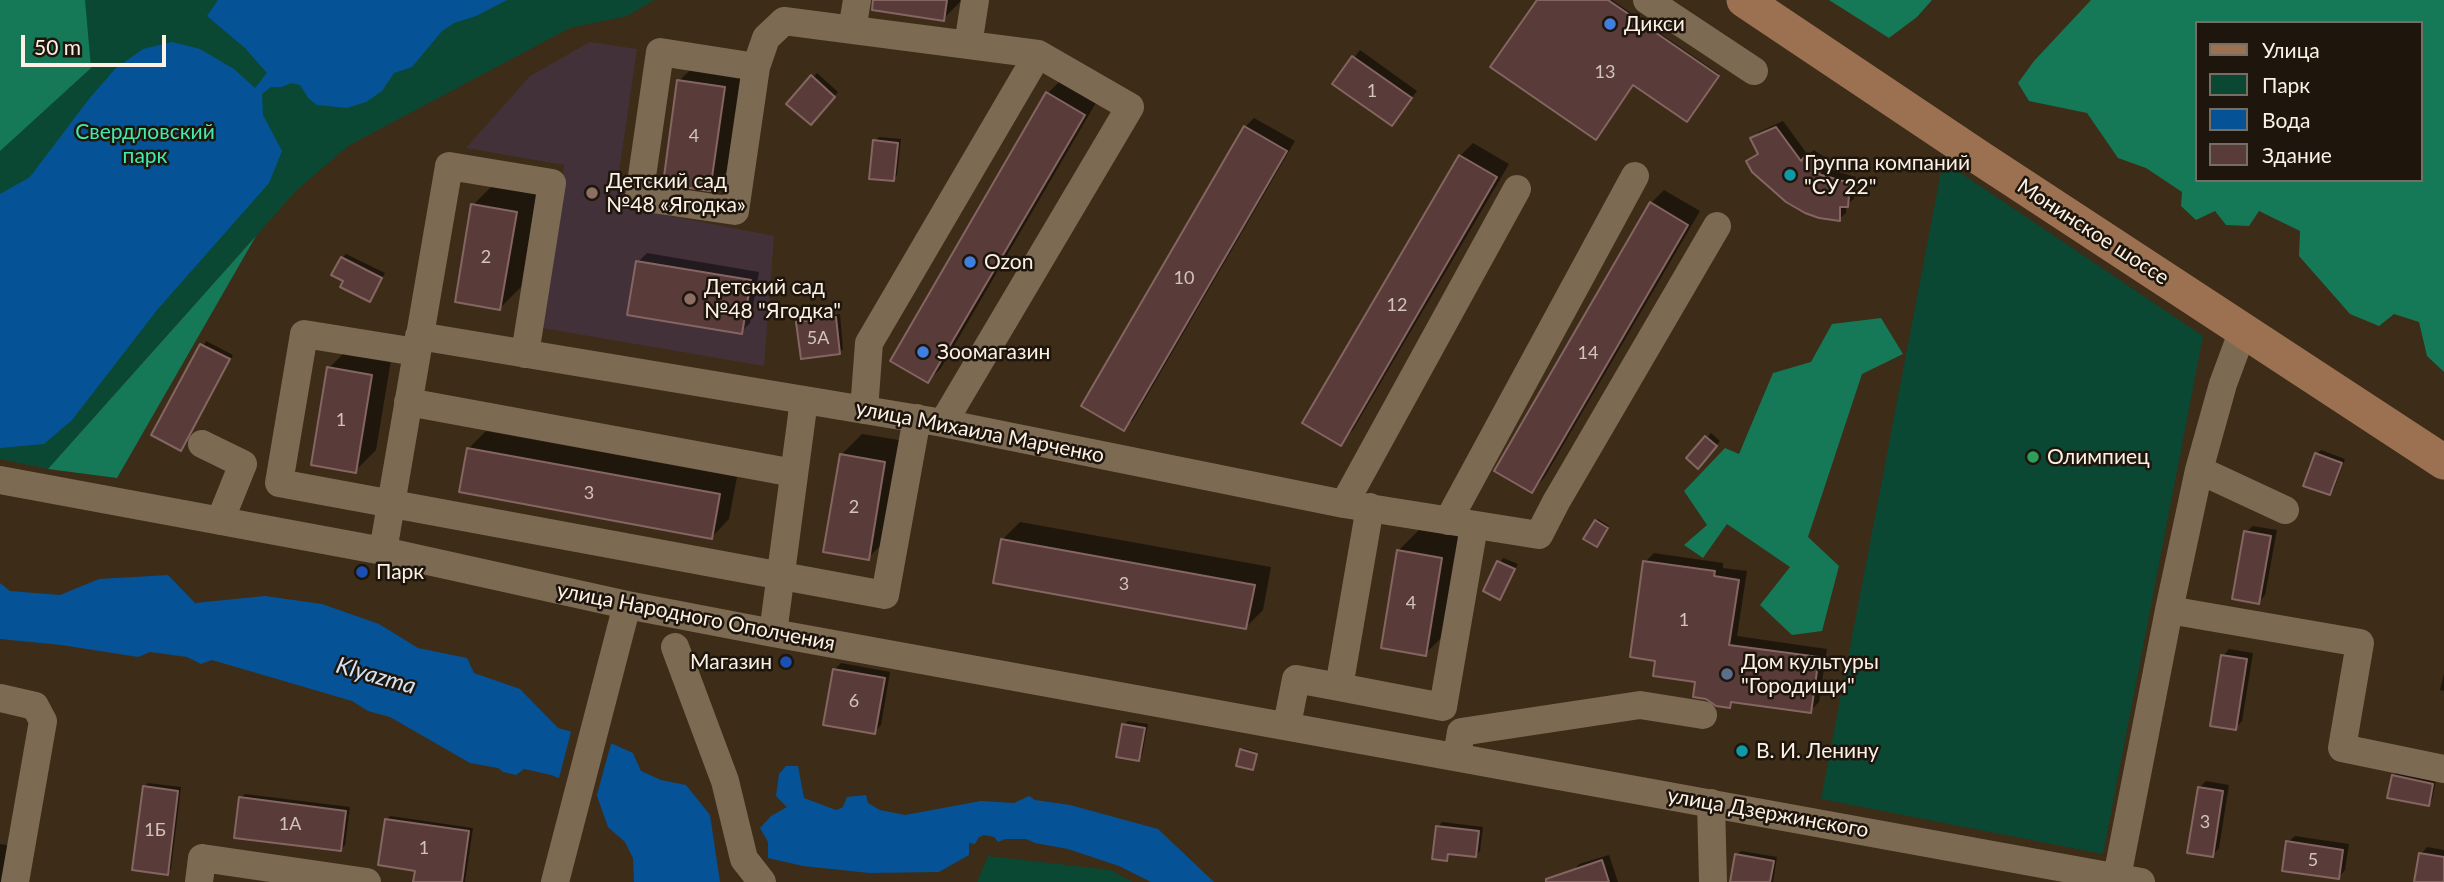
<!DOCTYPE html>
<html>
<head>
<meta charset="utf-8">
<style>
  body { margin:0 }
  #map { position:relative; width:2444px; height:882px; overflow:hidden; background:#3d2c17; font-family:Lato,sans-serif }
  canvas { display:block }
  .legend { position:absolute; left:2195px; top:21px; width:228px; height:161px; box-sizing:border-box; background:#1e160d; border:2px solid #776e63; margin:0; padding:9px 12px; list-style:none; font-size:21px; color:#fcf1e4 }
  .legend li { display:flex; align-items:center; gap:14px; height:35px }
  .legend b { width:35px; border:2px solid #776e63 }
  .scale { position:absolute; left:21px; top:35px; width:145px; height:32px; box-sizing:border-box; border:4px solid #fcf1e4; border-top:0; padding-left:9px; font-size:21px; line-height:24px; white-space:nowrap; color:#fcf1e4; -webkit-text-stroke:5px #1e160d; paint-order:stroke }
</style>
</head>
<body>
<div id="map">
<canvas width="2444" height="882"></canvas>
<ul class="legend">
<li><b style="height:9px;background:#9c7151"></b>Улица</li>
<li><b style="height:19px;background:#0b4833"></b>Парк</li>
<li><b style="height:19px;background:#055396"></b>Вода</li>
<li><b style="height:19px;background:#593c3a"></b>Здание</li>
</ul>
<div class="scale">50 m</div>
</div>
<script>
const g = document.querySelector('canvas').getContext('2d');
g.lineJoin = 'round';
function fill(path, color) {
  g.fillStyle = color;
  g.fill(path, 'evenodd');
}
function toPath(rows) {
  const path = new Path2D();
  for (const r of rows) {
    path.moveTo(r[0], r[1]);
    for (let i = 2; i < r.length; i += 2) path.lineTo(r[i], r[i + 1]);
  }
  return path;
}
function trace(path, color, width, dash) {
  g.strokeStyle = color;
  g.lineWidth = width;
  g.lineCap = dash ? 'butt' : 'round';
  g.setLineDash(dash || []);
  g.stroke(path);
}
function label(font, color, halo, rows, align = 'center') {
  g.font = font + ' Lato,sans-serif';
  g.lineWidth = 5;
  g.setLineDash([]);
  g.textBaseline = 'middle';
  g.strokeStyle = halo;
  g.fillStyle = color;
  for (const [text, x, y, turn = 0] of rows) {
    g.save();
    g.translate(x, y);
    g.rotate((+turn || 0) * Math.PI / 180);
    g.textAlign = isNaN(turn) ? turn : align;
    if (halo) g.strokeText(text, 0, 0);
    g.fillText(text, 0, 0);
    g.restore();
  }
}
fill(toPath([
  [590,42,637,49,618,179,630,208,774,236,764,366,542,328,564,165,466,148,530,76]
]), '#43313a');
fill(toPath([
  [0,0,654,0,627,16,570,28,348,146,297,190,48,469,0,459],
  [1943,161,2203,336,2103,854,1821,799],
  [988,856,1110,870,1133,882,977,882]
]), '#0b4833');
fill(toPath([
  [0,0,85,0,91,68,0,151],
  [1829,0,1932,0,1917,17,1889,38],
  [2091,0,2444,0,2444,372,2427,356,2419,322,2394,314,2379,326,2350,314,2299,256,2300,231,2259,211,2249,226,2226,225,2215,211,2196,220,2181,206,2182,192,2146,168,2118,158,2087,113,2029,101,2018,83,2034,61],
  [2197,23,2421,23,2421,180,2197,180],
  [256,236,117,478,48,469],
  [1881,318,1903,354,1862,374,1808,537,1839,566,1822,631,1792,635,1760,605,1790,567,1727,524,1703,558,1684,545,1707,525,1684,491,1725,448,1739,454,1773,373,1811,362,1832,324]
]), '#157957');
fill(toPath([
  [218,0,507,0,476,16,454,23,442,31,412,67,394,73,382,91,366,102,347,108,317,105,309,99,300,85,291,83,282,87,271,87,262,94,263,115,282,151,269,183,157,310,72,420,44,444,0,448,0,194,30,177,89,99,115,69,143,49,172,42,200,49,234,69,255,88,267,73,245,48,207,16],
  [168,575,195,603,265,596,322,604,379,624,418,648,467,658,474,673,520,689,558,728,606,741,633,753,641,771,661,780,686,785,710,815,720,882,634,882,633,858,625,842,608,827,597,796,586,788,551,775,524,769,516,775,503,772,498,768,470,763,390,717,368,711,352,701,212,660,201,664,187,657,150,652,138,657,61,645,0,639,0,583,10,591,60,595,99,579],
  [786,766,798,766,804,798,836,810,843,807,847,797,866,795,868,803,880,810,905,815,981,801,1014,803,1029,796,1035,800,1070,805,1158,829,1214,882,1151,882,1119,866,1068,849,1035,843,1026,839,1005,839,998,842,994,837,984,835,979,837,975,844,969,843,969,855,939,872,869,873,803,866,768,858,768,842,760,828,771,816,787,807,776,796,779,774]
]), '#055396');
fill(toPath([
  [572,728,612,740,595,802,585,791,558,782]
]), '#3d2c17');
fill(toPath([
  [896,0,962,0,943,19],
  [1539,0,1612,0,1719,74,1688,119],
  [1360,50,1417,91,1391,124,1334,84],
  [700,60,745,66,731,168,710,189,679,81],
  [817,73,838,92,810,123,789,104],
  [1061,80,1097,101,941,368,928,381,1048,93],
  [1254,118,1295,141,1133,420,1124,429,1084,405,1245,127],
  [1783,121,1808,155,1814,150,1829,160,1823,168,1856,177,1854,199,1846,205,1846,213,1839,219,1748,161,1759,152,1752,138,1759,132],
  [879,137,901,139,897,175,893,180,875,141],
  [1473,143,1509,164,1353,430,1340,443,1460,156],
  [494,184,537,191,521,287,500,308,473,205],
  [1664,190,1700,211,1544,478,1532,491,1651,203],
  [647,253,759,272,750,323,741,332,638,262],
  [346,254,385,273,370,300,345,280,342,258],
  [840,314,843,349,839,353,798,322,802,318],
  [206,341,233,355,184,445,153,434],
  [350,347,392,354,376,450,355,471,329,368],
  [486,431,737,477,729,519,712,537,468,449],
  [1711,433,1720,441,1702,462,1689,458],
  [862,434,905,441,889,537,868,558,841,455],
  [2321,450,2345,459,2334,489,2330,493,2316,454],
  [1598,519,1609,526,1598,544,1596,521],
  [1020,522,1271,567,1263,610,1246,627,1003,539],
  [2253,526,2277,530,2265,595,2259,602,2246,532],
  [1419,530,1462,537,1446,633,1425,654,1398,551],
  [1654,553,1723,563,1723,568,1747,571,1737,636,1827,649,1819,702,1810,711,1735,700,1730,706,1697,681,1657,659,1645,562],
  [1503,558,1518,564,1500,597,1485,590],
  [2229,649,2253,653,2242,721,2235,728,2223,656],
  [841,663,890,672,881,725,874,732,834,670],
  [2444,673,2444,691,2440,690],
  [1128,721,1148,724,1142,755,1138,759,1124,725],
  [1243,748,1257,752,1254,766,1242,750],
  [2397,772,2436,780,2432,800,2428,804,2393,776],
  [2206,781,2229,785,2219,848,2213,855,2199,788],
  [148,783,181,787,171,869,167,873,144,787],
  [245,794,350,807,345,845,340,850,241,798],
  [390,816,473,828,465,882,415,882,417,869,386,820],
  [1442,822,1483,827,1480,851,1475,856,1451,853,1447,860,1438,827],
  [2295,836,2349,844,2345,870,2339,877,2288,842],
  [0,844,12,846,6,882,0,882],
  [2427,847,2444,850,2444,882,2415,882,2421,854],
  [1741,851,1777,857,1773,882,1738,882,1736,855],
  [1609,855,1618,882,1576,882,1573,871,1579,864]
]), '#0007');
const building = toPath([
  [873,0,947,0,944,21,872,10,873,0],
  [1537,0,1608,0,1719,76,1687,122,1633,85,1596,140,1490,67,1537,0],
  [1352,56,1412,98,1392,126,1332,84,1352,56],
  [811,75,835,97,811,125,786,104,811,75],
  [677,80,725,87,710,191,663,184,677,80],
  [1046,92,1085,115,928,383,890,361,1046,92],
  [1244,126,1287,151,1124,431,1081,406,1244,126],
  [1776,127,1801,161,1806,155,1824,167,1818,174,1850,183,1848,207,1840,207,1840,221,1819,218,1805,213,1786,202,1752,172,1746,161,1758,154,1750,138,1776,127],
  [873,140,898,143,894,181,869,179,873,140],
  [1459,155,1497,177,1341,446,1302,423,1459,155],
  [1650,202,1688,225,1532,493,1494,471,1650,202],
  [471,204,517,212,500,310,455,302,471,204],
  [341,257,382,278,370,302,340,287,343,281,331,275,341,257],
  [636,261,751,280,742,334,627,315,636,261],
  [836,317,840,354,801,359,796,322,836,317],
  [200,344,230,359,181,451,151,435,200,344],
  [327,367,372,375,356,473,311,465,327,367],
  [1705,436,1717,446,1698,469,1686,458,1705,436],
  [467,448,720,494,712,539,459,492,467,448],
  [2315,453,2342,463,2330,495,2303,486,2315,453],
  [840,454,885,462,869,560,823,552,840,454],
  [1595,520,1608,528,1597,547,1583,539,1595,520],
  [2244,531,2271,536,2259,604,2232,599,2244,531],
  [1001,539,1255,585,1246,629,993,583,1001,539],
  [1397,550,1442,558,1426,656,1381,648,1397,550],
  [1497,561,1515,569,1500,600,1483,591,1497,561],
  [1643,561,1715,571,1714,576,1739,580,1729,645,1819,657,1811,713,1731,702,1730,708,1716,706,1706,699,1693,697,1695,682,1653,676,1655,661,1630,657,1643,561],
  [2221,655,2247,659,2236,730,2210,726,2221,655],
  [833,669,885,678,875,734,823,725,833,669],
  [1122,724,1145,728,1139,761,1116,757,1122,724],
  [1240,749,1257,754,1253,770,1236,766,1240,749],
  [2392,775,2433,784,2429,806,2387,798,2392,775],
  [143,786,178,791,168,875,132,870,143,786],
  [2198,787,2223,791,2213,857,2187,853,2198,787],
  [239,797,346,811,341,851,234,838,239,797],
  [385,819,469,831,462,882,413,882,415,871,378,865,385,819],
  [1436,826,1479,831,1476,857,1448,854,1447,861,1432,859,1436,826],
  [2286,841,2343,850,2339,879,2282,871,2286,841],
  [2419,853,2444,857,2444,882,2414,882,2419,853],
  [1735,854,1774,861,1770,882,1730,882,1735,854],
  [1602,860,1609,882,1546,882,1546,879,1602,860]
]);
fill(building, '#593c3a');
trace(building, '#856562', 2);
trace(toPath([
  [1647,0,1754,71],
  [852,30,857,0],
  [968,45,975,0],
  [756,67,660,52,639,197,735,211,756,67,766,38,784,21,1038,54,1130,107,943,423],
  [419,336,943,423,1344,504,1539,535,1556,502,1717,226],
  [416,352,304,334,279,483,885,595,917,418],
  [408,402,794,473],
  [864,410,869,343,1038,54],
  [202,444,243,464,220,521],
  [2199,470,2285,510],
  [0,480,383,551,627,605,773,633,2141,882],
  [1344,504,1517,189],
  [1370,507,1339,687,1443,707,1474,526],
  [1448,521,1635,176],
  [383,551,449,166,552,183,525,354],
  [2169,610,2360,643,2342,748,2444,769],
  [773,633,804,400],
  [675,647,725,781,744,859,762,882],
  [0,698,35,706,43,721,15,882],
  [1287,725,1296,679,1339,687],
  [1457,756,1461,732,1640,705,1703,715],
  [1711,803,1713,882],
  [2117,877,2169,610,2199,470,2223,384,2243,330],
  [199,882,202,858,367,882],
  [555,882,627,605]
]), '#7d6a53', 28);
trace(toPath([
  [1744,0,1980,158,2444,462]
]), '#9c7151', 35);
for (const [x, y, r, color] of [
  [1610,24,7,"#3f7fe0"],
  [1790,175,7,"#0f9aa8"],
  [592,193,7,"#8d6e63"],
  [970,262,7,"#3f7fe0"],
  [690,299,7,"#8d6e63"],
  [923,352,7,"#3f7fe0"],
  [2033,457,7,"#2e9e5b"],
  [362,572,7,"#1a4fb4"],
  [786,662,7,"#1a4fb4"],
  [1727,674,7,"#5c6f8a"],
  [1742,751,7,"#0f9aa8"]
]) {
  const dot = new Path2D();
  dot.arc(x, y, r, 0, 2 * Math.PI);
  g.fillStyle = color;
  g.fill(dot);
  trace(dot, '#1e160d', 2.5);
}
label('18px', '#d3c4ba', null, [
  ["13",1605,72],
  ["1",1372,91],
  ["4",694,136],
  ["2",486,257],
  ["10",1184,278],
  ["12",1397,305],
  ["5А",818,338],
  ["14",1588,353],
  ["1",341,420],
  ["3",589,493],
  ["2",854,507],
  ["3",1124,584],
  ["4",1411,603],
  ["1",1684,620],
  ["6",854,701],
  ["3",2205,822],
  ["1А",290,824],
  ["1Б",155,830],
  ["1",424,848],
  ["5",2313,860]
]);
label('21px', '#fcf1e4', '#1e160d', [
  ["Дикси",1624,24],
  ["Группа компаний",1804,163],
  ["\"СУ 22\"",1804,187],
  ["Детский сад",606,181],
  ["№48 «Ягодка»",606,205],
  ["Ozon",984,262],
  ["Детский сад",704,287],
  ["№48 \"Ягодка\"",704,311],
  ["Зоомагазин",937,352],
  ["Олимпиец",2047,457],
  ["Парк",376,572],
  ["Магазин",772,662,"right"],
  ["Дом культуры",1741,662],
  ["\"Городищи\"",1741,686],
  ["В. И. Ленину",1756,751]
], 'left');
label('21px', '#45e8ad', '#1e160d', [
  ["Свердловский",145,132],
  ["парк",145,156]
]);
label('21px', '#fcf1e4', '#1e160d', [
  ["Монинское шоссе",2093,232,33],
  ["улица Михаила Марченко",980,432,11],
  ["улица Народного Ополчения",696,617,11],
  ["улица Дзержинского",1768,813,10]
]);
label('italic 23px', '#d4e4f7', '#1e160d', [
  ["Klyazma",376,676,16]
]);
</script>
</body>
</html>
